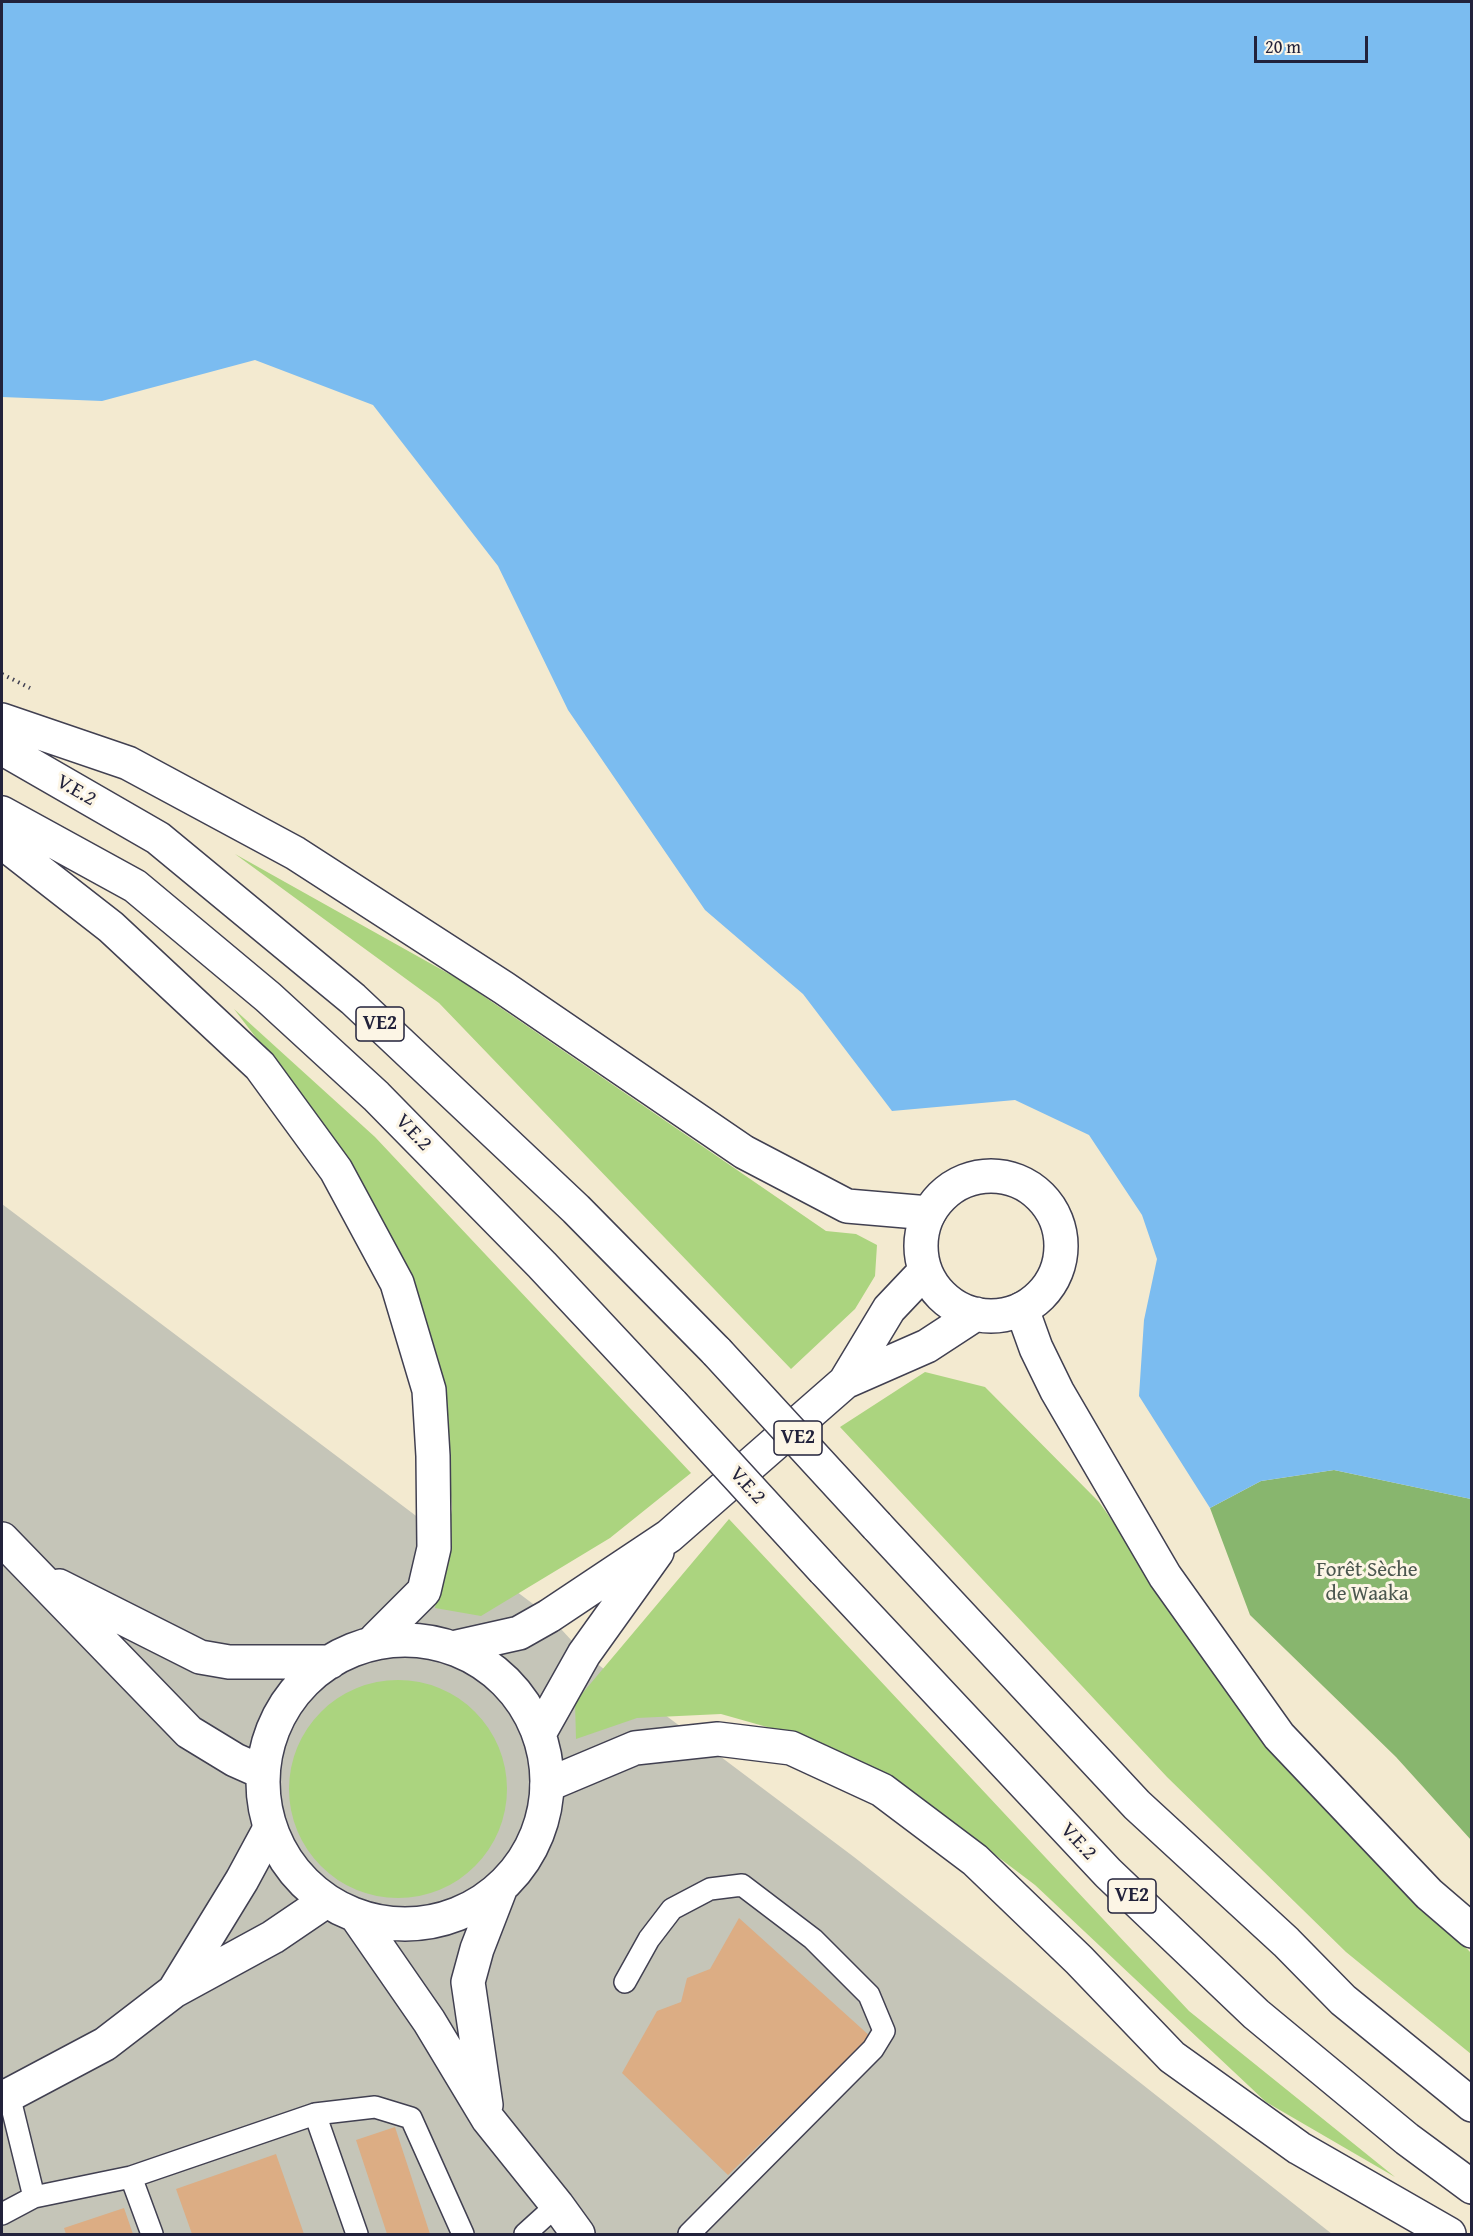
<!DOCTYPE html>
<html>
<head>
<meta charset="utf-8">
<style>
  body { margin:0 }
  #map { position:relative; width:1473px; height:2236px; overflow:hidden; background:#f3ead0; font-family:"Gentium Book Plus",serif }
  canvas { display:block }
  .frame { position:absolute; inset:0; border:3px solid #22223b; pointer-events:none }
  .scale { position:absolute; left:1254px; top:36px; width:114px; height:27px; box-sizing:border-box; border:3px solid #22223b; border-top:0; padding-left:8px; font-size:18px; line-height:21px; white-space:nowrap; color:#22223b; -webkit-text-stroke:4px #fcf5e5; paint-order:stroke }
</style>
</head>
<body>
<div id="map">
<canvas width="1473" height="2236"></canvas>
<div class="frame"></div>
<div class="scale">20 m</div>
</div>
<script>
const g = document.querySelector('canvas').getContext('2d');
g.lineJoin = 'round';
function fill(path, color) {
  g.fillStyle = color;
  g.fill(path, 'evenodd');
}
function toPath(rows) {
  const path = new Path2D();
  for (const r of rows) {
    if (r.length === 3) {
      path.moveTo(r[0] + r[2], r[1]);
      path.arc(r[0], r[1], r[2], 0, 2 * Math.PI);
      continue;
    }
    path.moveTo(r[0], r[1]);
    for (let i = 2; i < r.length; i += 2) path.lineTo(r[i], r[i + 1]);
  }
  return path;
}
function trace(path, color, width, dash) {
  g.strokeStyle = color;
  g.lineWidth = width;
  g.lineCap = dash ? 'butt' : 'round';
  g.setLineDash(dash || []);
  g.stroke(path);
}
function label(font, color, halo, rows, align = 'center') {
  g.font = font + ' "Gentium Book Plus",serif';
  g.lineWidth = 6;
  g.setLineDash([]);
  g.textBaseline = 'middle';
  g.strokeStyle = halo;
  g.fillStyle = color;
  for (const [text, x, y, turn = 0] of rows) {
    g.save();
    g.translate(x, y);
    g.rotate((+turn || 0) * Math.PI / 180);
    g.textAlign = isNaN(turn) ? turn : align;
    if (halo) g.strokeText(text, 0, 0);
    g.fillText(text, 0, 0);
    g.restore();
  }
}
fill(toPath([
  [2,1204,549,1616,584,1654,854,1857,1332,2234,2,2234]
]), '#c5c5b8');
fill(toPath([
  [235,854,460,980,826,1231,856,1234,877,1245,875,1276,855,1309,791,1369,439,1003],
  [234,1009,375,1137,691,1473,610,1538,481,1616,435,1608,452,1509,443,1384,401,1258,347,1156],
  [925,1372,985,1387,1099,1502,1270,1742,1471,1953,1471,2054,1346,1952,1167,1777,840,1427],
  [729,1519,1189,2011,1395,2177,1266,2102,1035,1885,911,1791,813,1740,721,1714,637,1718,576,1739,575,1702],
  [398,1789,109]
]), '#abd47f');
fill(toPath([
  [1334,1470,1471,1499,1471,1840,1396,1757,1250,1615,1210,1508,1261,1481]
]), '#88b66e');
fill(toPath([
  [2,2,1471,2,1471,1499,1334,1470,1261,1481,1210,1508,1139,1396,1144,1320,1157,1259,1142,1215,1089,1135,1015,1100,892,1111,803,994,705,910,568,710,498,566,373,405,255,360,102,401,2,397]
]), '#7bbcf0');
fill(toPath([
  [739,1918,871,2037,728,2175,622,2073,657,2011,681,2002,687,1978,710,1969],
  [395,2127,430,2234,387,2234,356,2140],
  [276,2154,304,2234,192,2234,176,2189],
  [124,2208,133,2234,66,2234,64,2228]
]), '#dcad84');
const service = toPath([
  [625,1982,649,1939,672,1909,710,1889,742,1885,813,1939,869,1995,884,2031,873,2049,689,2234],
  [9,2095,34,2197,131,2177,152,2234],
  [315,2114,375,2107,411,2118,463,2234],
  [131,2177,315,2114,357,2234],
  [2,2214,34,2197],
  [525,2234,557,2205]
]);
const minor = toPath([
  [269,1830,242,1880,174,1991,273,1937,326,1901],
  [2,2096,9,2095,105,2044,174,1991]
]);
const tertiary = toPath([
  [991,1246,70],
  [845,1382,889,1309,925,1271],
  [2,1539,189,1732,235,1760,262,1772],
  [59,1586,200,1657,229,1662,330,1662],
  [405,1782,142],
  [452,1648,519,1633,549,1616,669,1536,845,1382,927,1346,976,1314],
  [539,1734,584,1654,657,1552],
  [357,1917,429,2021,488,2119,557,2205,578,2234],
  [486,2105,468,1982,477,1949,501,1887]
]);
const trunk = toPath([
  [2,720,128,763,295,853,504,988,744,1152,847,1206,929,1213],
  [2,748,158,838,353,999,576,1209,717,1352],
  [2,813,135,886,268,997,376,1096,542,1265,672,1404],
  [2,842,111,927,260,1066,336,1170,397,1283,429,1390,433,1456,434,1548,424,1591,376,1639],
  [1022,1309,1036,1348,1057,1391,1165,1576,1279,1736,1429,1894,1472,1931],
  [877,1526,1137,1805,1286,1942,1343,2000,1472,2105],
  [824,1570,1108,1873,1256,2014,1407,2139,1472,2187],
  [547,1785,635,1748,718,1739,791,1748,882,1790,975,1860,1079,1960,1172,2057,1299,2148,1449,2234]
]);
trace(service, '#414051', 24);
trace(minor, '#414051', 36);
trace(tertiary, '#414051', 36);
trace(trunk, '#414051', 36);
trace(toPath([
  [2,674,30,688]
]), '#414051', 4, [1.5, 4.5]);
trace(service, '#fff', 21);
trace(minor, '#fff', 33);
trace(tertiary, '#fff', 33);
trace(trunk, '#fff', 33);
const trunkBridge = toPath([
  [717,1352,877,1526],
  [672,1404,824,1570]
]);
trace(trunkBridge, '#414051', 36, []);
trace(trunkBridge, '#fff', 33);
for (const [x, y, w] of [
  [380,1024,48],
  [798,1438,48],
  [1132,1896,48]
]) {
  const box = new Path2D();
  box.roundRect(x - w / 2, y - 17, w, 34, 4.5);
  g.fillStyle = '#fcf5e5';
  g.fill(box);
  trace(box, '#22223b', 1.5);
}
label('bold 20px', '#22223b', null, [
  ["VE2",380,1024],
  ["VE2",798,1438],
  ["VE2",1132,1896]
]);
label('21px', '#22223b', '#fcf5e5', [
  ["V.E.2",76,791,30],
  ["V.E.2",413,1133,46],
  ["V.E.2",747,1486,48],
  ["V.E.2",1078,1842,47]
]);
label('21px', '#4b574f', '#fcf5e5', [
  ["Forêt Sèche",1367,1571],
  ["de Waaka",1367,1595]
]);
</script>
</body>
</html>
